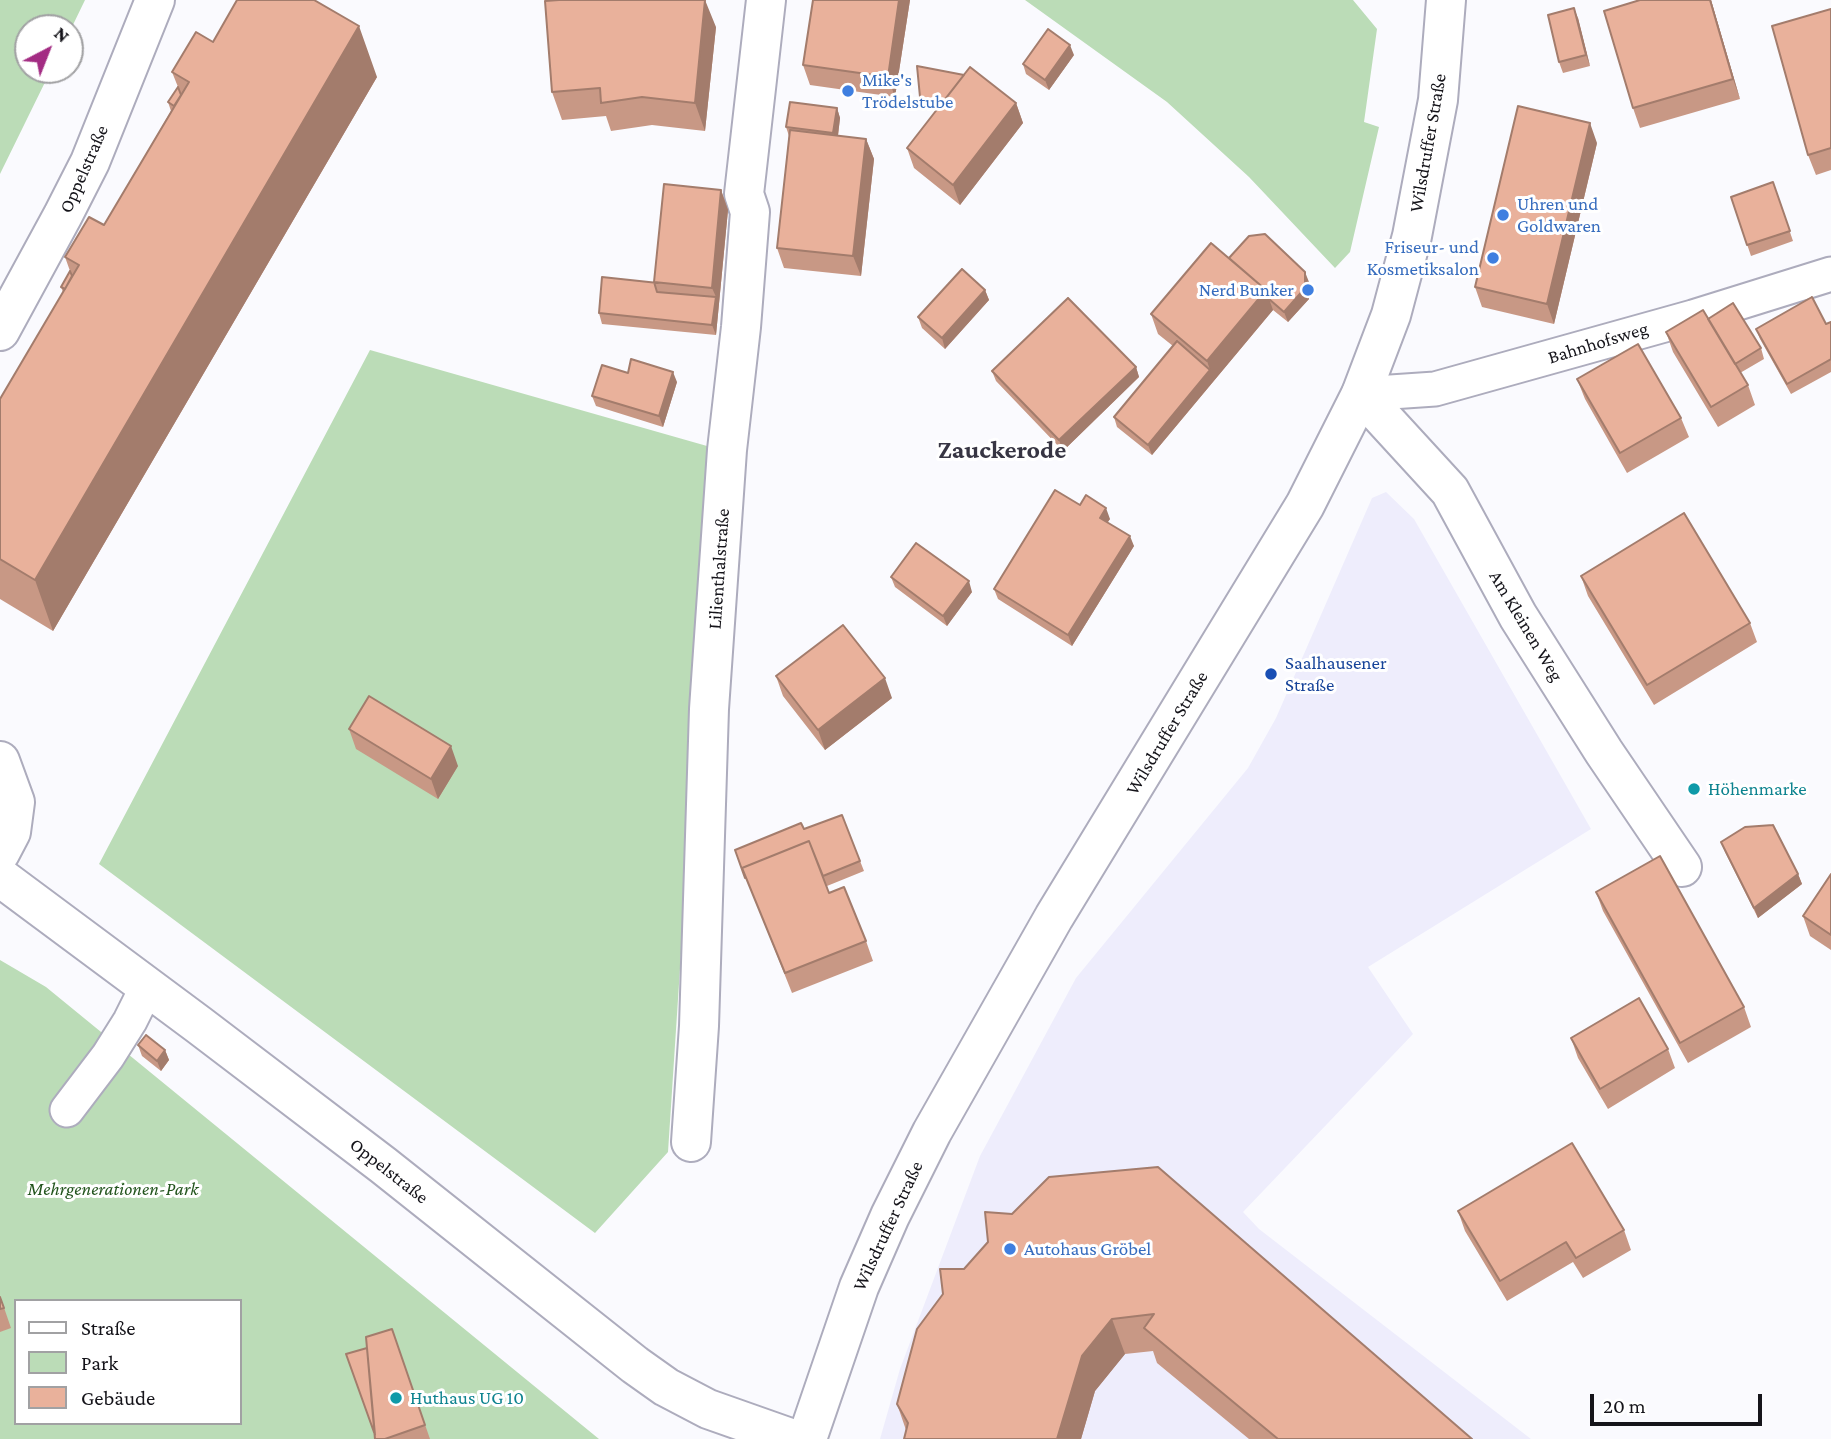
<!DOCTYPE html>
<html>
<head>
<meta charset="utf-8">
<style>
  body { margin:0 }
  #map { position:relative; width:1831px; height:1439px; overflow:hidden; background:#fafafe; font-family:"Crimson Pro",serif }
  canvas { display:block }
  .legend { position:absolute; left:14px; top:1299px; width:228px; height:126px; box-sizing:border-box; background:#fff; border:2px solid #a1a1a3; margin:0; padding:9px 12px; list-style:none; font-size:21px; color:#15141a }
  .legend li { display:flex; align-items:center; gap:14px; height:35px }
  .legend b { width:35px; border:2px solid #a1a1a3 }
  .north { position:absolute; left:14px; top:14px; width:70px; height:70px; box-sizing:border-box; background:#fff; border:2px solid #a1a1a3; border-radius:50%; rotate:42deg; font-size:19px; font-weight:700; line-height:28px; text-align:center; color:#15141a }
  .north::after { content:''; display:block; margin:auto; width:24px; height:32px; background:#a32c83; clip-path:polygon(50% 0,100% 100%,50% 72%,0 100%) }
  .scale { position:absolute; left:1590px; top:1394px; width:172px; height:32px; box-sizing:border-box; border:4px solid #15141a; border-top:0; padding-left:9px; font-size:21px; line-height:24px; white-space:nowrap; color:#15141a; -webkit-text-stroke:5px #fff; paint-order:stroke }
</style>
</head>
<body>
<div id="map">
<canvas width="1831" height="1439"></canvas>
<ul class="legend">
<li><b style="height:9px;background:#fff"></b>Straße</li>
<li><b style="height:19px;background:#bbdcb7"></b>Park</li>
<li><b style="height:19px;background:#e9b19b"></b>Gebäude</li>
</ul>
<div class="north">N</div>
<div class="scale">20 m</div>
</div>
<script>
const g = document.querySelector('canvas').getContext('2d');
g.lineJoin = 'round';
function fill(path, color) {
  g.fillStyle = color;
  g.fill(path, 'evenodd');
}
function toPath(rows) {
  const path = new Path2D();
  for (const r of rows) {
    path.moveTo(r[0], r[1]);
    for (let i = 2; i < r.length; i += 2) path.lineTo(r[i], r[i + 1]);
  }
  return path;
}
function trace(path, color, width, dash) {
  g.strokeStyle = color;
  g.lineWidth = width;
  g.lineCap = dash ? 'butt' : 'round';
  g.setLineDash(dash || []);
  g.stroke(path);
}
function label(font, color, halo, rows, align = 'center') {
  g.font = font + ' "Crimson Pro",serif';
  g.lineWidth = 6;
  g.setLineDash([]);
  g.textBaseline = 'middle';
  g.strokeStyle = halo;
  g.fillStyle = color;
  for (const [text, x, y, turn = 0] of rows) {
    g.save();
    g.translate(x, y);
    g.rotate((+turn || 0) * Math.PI / 180);
    g.textAlign = isNaN(turn) ? turn : align;
    if (halo) g.strokeText(text, 0, 0);
    g.fillText(text, 0, 0);
    g.restore();
  }
}
fill(toPath([
  [1386,492,1414,519,1591,829,1368,967,1413,1034,1243,1212,1259,1229,1531,1439,880,1439,900,1369,980,1156,1076,978,1248,768,1276,718,1372,498]
]), '#eeedfc');
fill(toPath([
  [0,0,85,0,70,31,70,28,28,28,28,70,51,70,0,174],
  [1025,0,1353,0,1377,29,1364,122,1379,127,1350,252,1335,268,1249,177,1167,102],
  [370,350,714,448,668,1152,595,1233,99,864],
  [0,960,46,987,599,1439,0,1439],
  [16,1301,240,1301,240,1423,16,1423]
]), '#bbdcb7');
const service = toPath([
  [1361,394,1435,389,1693,317,1831,274],
  [67,1110,108,1056,130,1021,147,987]
]);
const minor = toPath([
  [0,331,63,215,90,162,155,0],
  [1361,394,1450,491,1518,616,1604,752,1682,867],
  [0,761,15,802,11,832,0,853],
  [0,877,199,1025,383,1165,635,1365,666,1387,708,1409,793,1439],
  [691,1142,699,1026,709,709,727,450,741,327,750,212,744,194,766,0]
]);
const secondary = toPath([
  [807,1439,859,1287,890,1216,932,1132,1054,917,1305,505,1361,394,1391,315,1412,236,1438,100,1446,0]
]);
trace(service, '#adacbd', 37);
trace(minor, '#adacbd', 42);
trace(secondary, '#adacbd', 42);
trace(service, '#fff', 33);
trace(minor, '#fff', 38);
trace(secondary, '#fff', 38);
fill(toPath([
  [813,0,910,0,895,97,810,85,803,65],
  [1640,0,1711,0,1740,99,1640,128,1633,108],
  [1831,9,1831,170,1816,175,1808,155],
  [1578,18,1590,66,1563,73,1559,62],
  [716,27,705,131,652,125,611,131,606,116,562,120,552,92],
  [213,42,377,77,53,631,0,599,0,399,63,292,61,287,70,271,65,257,104,225,171,111,168,102,178,87,172,72],
  [1074,55,1049,90,1026,74,1023,64],
  [920,97,1016,103,1023,123,960,205,914,168,907,148,937,110,924,107],
  [837,108,840,118,838,136,866,139,874,159,861,276,784,268,777,248,789,136,786,127],
  [1597,143,1554,324,1482,307,1475,287],
  [1773,182,1793,241,1751,256,1731,197],
  [721,190,728,210,716,335,602,324,599,313,654,282],
  [1229,258,1309,282,1309,299,1288,322,1273,310,1152,455,1117,427,1114,417,1173,346,1158,334,1151,314],
  [985,290,989,300,945,349,922,328,918,317],
  [1708,319,1761,348,1764,359,1740,373,1748,385,1755,405,1718,427,1673,352,1666,332],
  [1831,322,1831,372,1791,394,1760,339,1756,329,1826,324],
  [1136,367,1139,377,1063,451,996,381,992,371],
  [628,373,677,382,663,427,596,406,592,396],
  [1577,379,1681,418,1689,437,1627,473,1585,399],
  [1080,505,1110,519,1107,522,1134,546,1072,646,998,599,994,589],
  [1581,576,1750,623,1757,642,1654,705,1588,596],
  [891,577,972,592,947,626,895,587],
  [776,676,892,698,825,750,783,696],
  [349,729,458,766,438,799,356,749],
  [842,815,864,871,827,886,829,893,866,941,873,961,792,993,735,850,804,829],
  [1721,842,1798,874,1802,884,1758,918,1725,852],
  [1831,874,1831,950,1810,936,1803,916],
  [1596,892,1744,1007,1751,1027,1688,1063,1603,911],
  [1571,1038,1668,1049,1675,1068,1608,1109,1578,1058],
  [138,1045,165,1050,169,1060,161,1071,142,1056],
  [1458,1211,1624,1230,1631,1250,1583,1278,1573,1262,1507,1301,1465,1231],
  [988,1242,1472,1439,1249,1439,1157,1363,1153,1351,1125,1354,1095,1391,1081,1439,904,1439,906,1430,897,1404,964,1269],
  [0,1296,11,1328,0,1332],
  [392,1329,430,1439,375,1439,367,1348]
]), '#c89885');
fill(toPath([
  [705,0,716,27,705,131,695,103],
  [899,0,910,0,895,97,888,77],
  [1710,0,1711,0,1740,99,1733,79],
  [1574,8,1578,18,1590,66,1586,55],
  [359,26,377,77,53,631,35,580],
  [1070,45,1074,55,1049,90,1045,80],
  [1016,103,1023,123,960,205,953,185],
  [837,108,840,118,837,143,833,133],
  [1590,123,1597,143,1554,324,1547,304],
  [866,139,874,159,861,276,853,256],
  [721,190,728,210,716,335,712,325,716,297,712,288],
  [1305,272,1309,282,1309,299,1288,322,1284,312],
  [985,290,989,300,945,349,942,338],
  [1266,290,1273,310,1152,455,1148,445,1210,370,1207,361],
  [1136,367,1139,377,1063,451,1059,440],
  [673,372,677,382,663,427,659,416],
  [1106,508,1110,519,1104,528,1100,518],
  [1130,536,1134,546,1072,646,1068,635],
  [969,581,972,592,947,626,943,616],
  [885,678,892,698,825,750,818,730],
  [451,746,458,766,438,799,431,779],
  [1798,874,1802,884,1758,918,1754,908],
  [165,1050,169,1060,161,1071,157,1061],
  [1112,1319,1125,1354,1095,1391,1081,1439,1057,1439,1082,1356]
]), '#a37c6c');
const building = toPath([
  [237,0,314,0,359,26,35,580,0,559,0,399,79,265,65,257,89,217,104,225,189,82,172,72,196,32,213,42,237,0],
  [559,0,705,0,695,103,642,97,601,103,600,88,552,92,545,1,559,0],
  [813,0,899,0,888,77,803,65,813,0],
  [1640,0,1710,0,1733,79,1633,108,1604,11,1640,0],
  [1574,8,1586,55,1559,62,1548,15,1574,8],
  [1831,9,1831,148,1808,155,1772,26,1831,9],
  [1048,29,1070,45,1045,80,1023,64,1048,29],
  [917,66,964,75,943,102,920,97,917,66],
  [970,67,1016,103,953,185,907,148,970,67],
  [178,87,181,95,174,106,168,102,178,87],
  [790,102,837,108,833,133,786,127,790,102],
  [1518,106,1590,123,1547,304,1475,287,1518,106],
  [790,130,866,139,853,256,777,248,790,130],
  [1773,182,1790,231,1747,245,1731,197,1773,182],
  [664,184,721,190,712,288,654,282,664,184],
  [1265,234,1305,272,1305,288,1284,312,1269,299,1266,290,1229,258,1249,236,1265,234],
  [1211,243,1266,290,1207,361,1151,314,1211,243],
  [962,269,985,290,942,338,918,317,962,269],
  [70,271,72,276,65,289,61,287,70,271],
  [602,277,658,283,654,282,657,292,716,297,712,325,599,313,602,277],
  [1812,297,1826,324,1831,322,1831,359,1787,384,1756,329,1812,297],
  [1068,298,1136,367,1059,440,992,371,1068,298],
  [1733,303,1761,348,1735,364,1708,319,1733,303],
  [1703,310,1748,385,1711,407,1666,332,1703,310],
  [1177,341,1210,370,1148,445,1114,417,1177,341],
  [1638,344,1681,418,1620,453,1577,379,1638,344],
  [631,359,673,372,659,416,592,396,602,365,628,373,631,359],
  [1055,490,1080,505,1086,495,1106,508,1100,518,1130,536,1068,635,994,589,1055,490],
  [1684,513,1750,623,1647,685,1581,576,1684,513],
  [916,543,969,581,943,616,891,577,916,543],
  [843,625,885,678,818,730,776,676,843,625],
  [369,696,451,746,431,779,349,729,369,696],
  [842,815,860,861,823,876,809,841,742,868,745,878,735,850,801,823,804,829,842,815],
  [1773,825,1798,874,1754,908,1721,842,1745,827,1773,825],
  [809,841,829,893,844,887,866,941,785,973,742,868,809,841],
  [1660,856,1744,1007,1680,1043,1596,892,1660,856],
  [1831,874,1831,935,1803,916,1831,874],
  [1639,998,1668,1049,1600,1089,1571,1038,1639,998],
  [146,1035,165,1050,157,1061,138,1045,146,1035],
  [1572,1143,1624,1230,1576,1258,1566,1242,1500,1281,1458,1211,1572,1143],
  [1158,1167,1472,1439,1278,1439,1144,1328,1154,1314,1112,1319,1082,1356,1057,1439,904,1439,908,1423,897,1404,917,1329,943,1294,940,1269,964,1269,988,1242,985,1212,1012,1214,1049,1177,1158,1167],
  [0,1297,4,1308,0,1309,0,1297],
  [392,1329,425,1425,385,1439,375,1439,366,1337,392,1329],
  [367,1348,375,1435,346,1354,367,1348]
]);
fill(building, '#e9b19b');
trace(building, '#a37c6c', 2);
for (const [x, y, r, color] of [
  [848,91,7,"#3f7fe0"],
  [1503,215,7,"#3f7fe0"],
  [1493,258,7,"#3f7fe0"],
  [1308,290,7,"#3f7fe0"],
  [1271,674,7,"#1a4fb4"],
  [1694,789,7,"#0f9aa8"],
  [1010,1249,7,"#3f7fe0"],
  [396,1398,7,"#0f9aa8"]
]) {
  const dot = new Path2D();
  dot.arc(x, y, r, 0, 2 * Math.PI);
  g.fillStyle = color;
  g.fill(dot);
  trace(dot, '#fff', 2.5);
}
label('19px', '#366cbe', '#fff', [
  ["Mike's",862,80],
  ["Trödelstube",862,102],
  ["Uhren und",1517,204],
  ["Goldwaren",1517,226],
  ["Friseur- und",1479,247,"right"],
  ["Kosmetiksalon",1479,269,"right"],
  ["Nerd Bunker",1294,290,"right"],
  ["Autohaus Gröbel",1024,1249]
], 'left');
label('19px', '#15141a', '#fff', [
  ["Wilsdruffer Straße",1428,143,-80],
  ["Oppelstraße",84,169,-66],
  ["Bahnhofsweg",1598,343,-17],
  ["Lilienthalstraße",719,569,-86],
  ["Am Kleinen Weg",1526,626,59],
  ["Wilsdruffer Straße",1167,733,-59],
  ["Oppelstraße",389,1171,38],
  ["Wilsdruffer Straße",888,1226,-65]
]);
label('19px', '#164399', '#fff', [
  ["Saalhausener",1285,663],
  ["Straße",1285,685]
], 'left');
label('19px', '#0d838f', '#fff', [
  ["Höhenmarke",1708,789],
  ["Huthaus UG 10",410,1398]
], 'left');
label('italic 19px', '#22541d', '#fff', [
  ["Mehrgenerationen-Park",113,1189]
]);
label('bold 26px', '#373543', '#fff', [
  ["Zauckerode",1002,450]
]);
</script>
</body>
</html>
